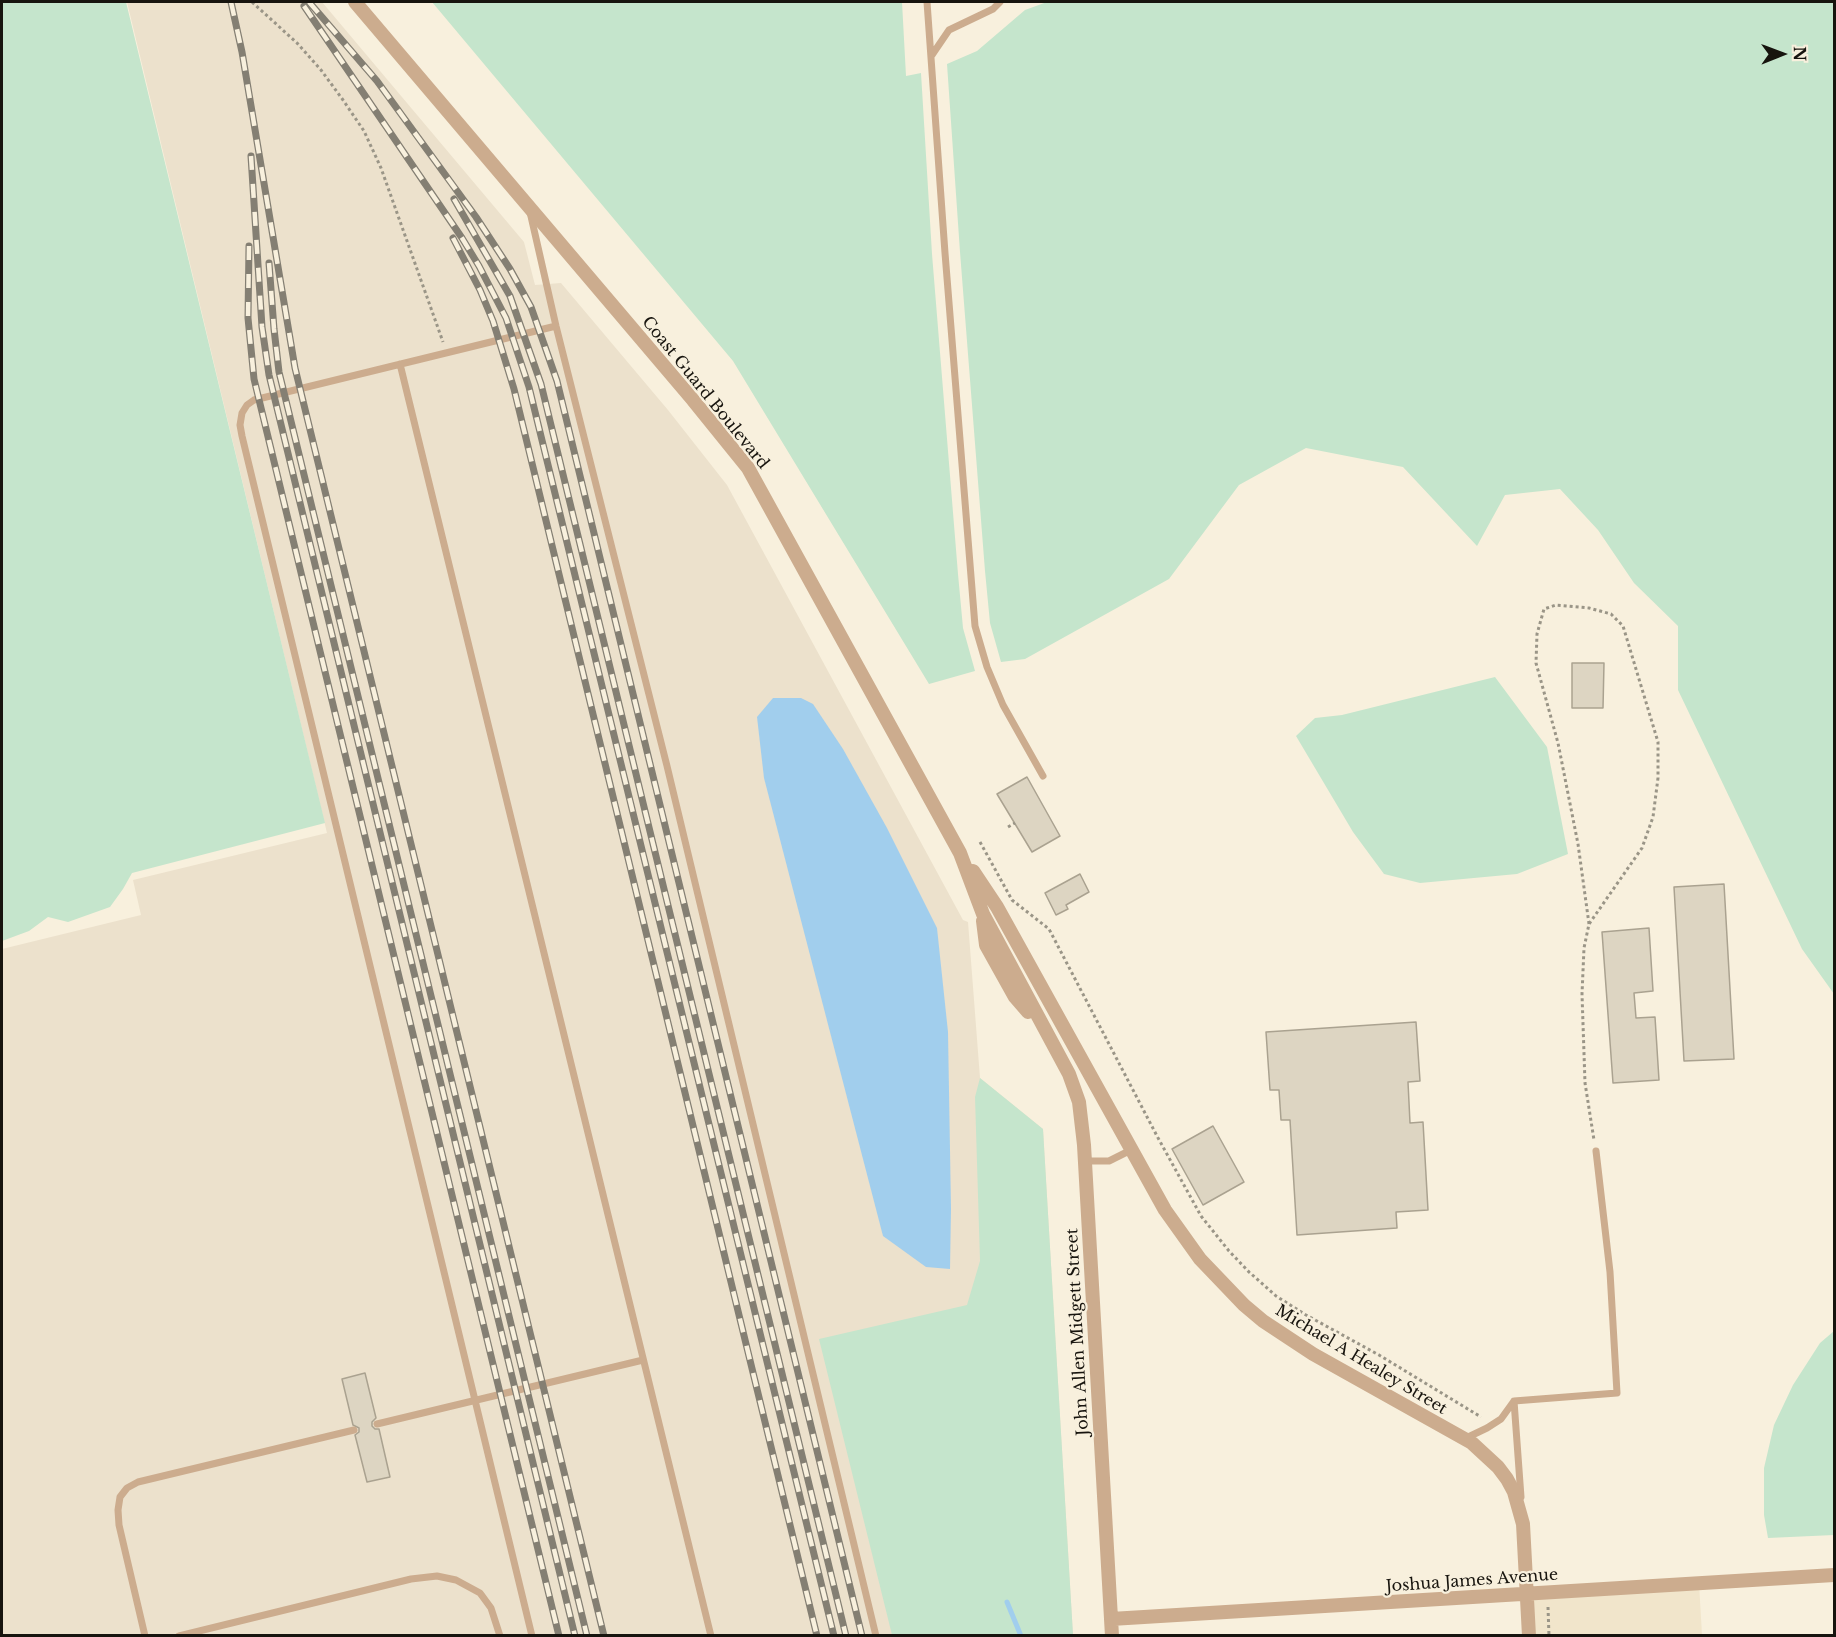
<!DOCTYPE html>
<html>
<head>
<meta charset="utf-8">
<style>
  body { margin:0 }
  #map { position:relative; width:1836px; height:1637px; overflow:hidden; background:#f8f0dd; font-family:"Libre Baskerville",serif }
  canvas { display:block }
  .frame { position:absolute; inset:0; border:3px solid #17140e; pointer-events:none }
  .north { position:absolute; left:1752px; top:24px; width:60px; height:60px; -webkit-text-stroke:4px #f8f0dd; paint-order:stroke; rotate:89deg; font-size:16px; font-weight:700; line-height:24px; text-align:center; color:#17140e }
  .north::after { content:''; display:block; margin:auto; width:21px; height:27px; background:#17140e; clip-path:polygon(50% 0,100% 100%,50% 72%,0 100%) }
</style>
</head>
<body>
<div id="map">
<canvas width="1836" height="1637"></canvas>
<div class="frame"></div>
<div class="north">N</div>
</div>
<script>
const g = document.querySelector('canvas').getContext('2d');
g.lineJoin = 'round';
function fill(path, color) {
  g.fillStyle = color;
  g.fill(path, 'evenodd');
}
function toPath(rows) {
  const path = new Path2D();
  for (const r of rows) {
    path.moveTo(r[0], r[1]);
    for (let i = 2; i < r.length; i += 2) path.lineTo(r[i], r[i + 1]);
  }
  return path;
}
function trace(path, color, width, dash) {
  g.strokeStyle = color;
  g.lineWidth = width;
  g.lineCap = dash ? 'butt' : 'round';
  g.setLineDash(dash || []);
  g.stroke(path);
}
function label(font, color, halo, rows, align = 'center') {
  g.font = font + ' "Libre Baskerville",serif';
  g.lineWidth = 4.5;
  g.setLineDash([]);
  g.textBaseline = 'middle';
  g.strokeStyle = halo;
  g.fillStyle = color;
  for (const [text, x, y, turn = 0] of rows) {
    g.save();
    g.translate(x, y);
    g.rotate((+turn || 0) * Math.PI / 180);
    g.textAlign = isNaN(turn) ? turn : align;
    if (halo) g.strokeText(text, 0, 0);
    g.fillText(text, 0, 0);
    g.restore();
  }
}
fill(toPath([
  [1699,1583,1702,1635,1529,1635,1527,1590]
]), '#f1e5cb');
fill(toPath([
  [127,2,322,2,524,242,535,285,561,283,668,410,727,485,963,920,968,922,980,1078,1043,1129,1073,1635,2,1635,2,949,141,915,133,880,327,833]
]), '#ece1cc');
fill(toPath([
  [2,2,126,2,325,823,132,873,123,889,110,907,68,922,48,917,29,931,2,941],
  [432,2,902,2,906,76,921,73,932,254,958,574,963,628,975,671,929,684,733,361],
  [1047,2,1834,2,1834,994,1802,949,1678,690,1678,626,1634,583,1598,530,1560,489,1505,495,1477,546,1403,467,1306,448,1239,485,1169,579,1025,659,1001,662,990,623,985,571,960,252,947,64,977,51,1025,10],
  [1495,677,1547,747,1568,854,1517,874,1420,883,1384,874,1353,832,1296,736,1315,718,1342,715],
  [980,1078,1043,1129,1073,1635,892,1635,819,1339,967,1305,980,1261,975,1097],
  [1834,1331,1834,1535,1768,1538,1764,1515,1764,1468,1774,1425,1793,1385,1820,1343]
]), '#c5e5cc');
fill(toPath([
  [773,698,801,698,813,704,843,749,887,828,937,928,948,1032,951,1209,950,1269,926,1267,883,1236,764,778,757,717]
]), '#a1ceed');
trace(toPath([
  [1007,1602,1021,1636]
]), '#a1ceed', 5);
const building = toPath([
  [1572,663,1604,663,1603,708,1572,708,1572,663],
  [1027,777,1060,836,1032,852,997,794,1027,777],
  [1080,874,1089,892,1066,905,1068,909,1056,915,1045,893,1080,874],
  [1724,884,1734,1059,1684,1061,1674,887,1724,884],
  [1649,928,1653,991,1634,993,1636,1018,1655,1017,1659,1080,1613,1083,1602,932,1649,928],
  [1416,1022,1420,1081,1408,1082,1410,1123,1423,1122,1428,1210,1396,1212,1397,1228,1297,1235,1290,1120,1281,1120,1279,1090,1270,1090,1266,1032,1416,1022],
  [1213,1126,1244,1182,1203,1205,1172,1149,1213,1126],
  [365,1373,376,1418,372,1422,372,1426,375,1429,379,1429,390,1477,367,1482,355,1435,359,1432,359,1428,353,1425,342,1379,365,1373]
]);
fill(building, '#ddd5c2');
trace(building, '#aaa290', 1.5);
trace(toPath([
  [252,2,297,43,321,70,343,100,364,131,381,168,443,342],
  [1008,827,1015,823],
  [980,842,1012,900,1049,929,1157,1136,1201,1216,1229,1251,1249,1272,1276,1296,1306,1315,1379,1355,1481,1417],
  [1589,924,1578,844,1558,743,1536,663,1537,634,1544,609,1556,605,1589,608,1611,614,1623,626,1658,742,1658,778,1653,817,1642,848,1589,924,1584,948,1582,994,1585,1083,1594,1140],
  [1548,1607,1549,1636]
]), '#9a9587', 3, [3, 3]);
trace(toPath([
  [927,2,945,253,975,626,987,667,1003,705,1043,776],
  [932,55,949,30,993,9,1000,2],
  [530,212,556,326,667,766,876,1636],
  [400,364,711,1636],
  [1084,1161,1109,1161,1131,1150],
  [1514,1401,1521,1497],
  [377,1424,643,1360],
  [1464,1439,1487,1428,1501,1419,1514,1401,1617,1393,1610,1272,1596,1151],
  [145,1636,119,1525,118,1510,120,1497,127,1488,138,1482,354,1430],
  [179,1636,411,1579,437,1576,456,1580,480,1593,491,1608,500,1636],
  [532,1636,242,436,240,425,242,413,247,405,254,400,556,326]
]), '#ccac8e', 7);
trace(toPath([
  [355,2,693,400,748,468,960,853,983,914,1069,1074,1079,1102,1084,1145,1112,1636],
  [973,871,997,907,1165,1210,1200,1259,1244,1305,1263,1321,1313,1354,1472,1443,1498,1467,1507,1479,1514,1492,1523,1524,1529,1636],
  [983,921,986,945,1015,997,1028,1012],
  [1111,1619,1834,1575]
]), '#ccac8e', 14);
const rail = toPath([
  [231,2,242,52,295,368,604,1636],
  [309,2,377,81,476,217,510,269,531,307,557,381,862,1636],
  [304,6,462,238,479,266,506,318,529,387,834,1636],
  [251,156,262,327,269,375,575,1636],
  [454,199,510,296,541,384,846,1636],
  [453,238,480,290,493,321,514,389,817,1636],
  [249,246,248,318,254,379,559,1636],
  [269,263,274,329,279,372,587,1636]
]);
trace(rail, '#847f73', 7);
trace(rail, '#f8f0dd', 4.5, [14]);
label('16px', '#17140e', '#f8f0dd', [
  ["Coast Guard Boulevard",705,393,51],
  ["John Allen Midgett Street",1078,1332,-93],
  ["Michael A Healey Street",1361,1360,31],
  ["Joshua James Avenue",1472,1581,-4]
]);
</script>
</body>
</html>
